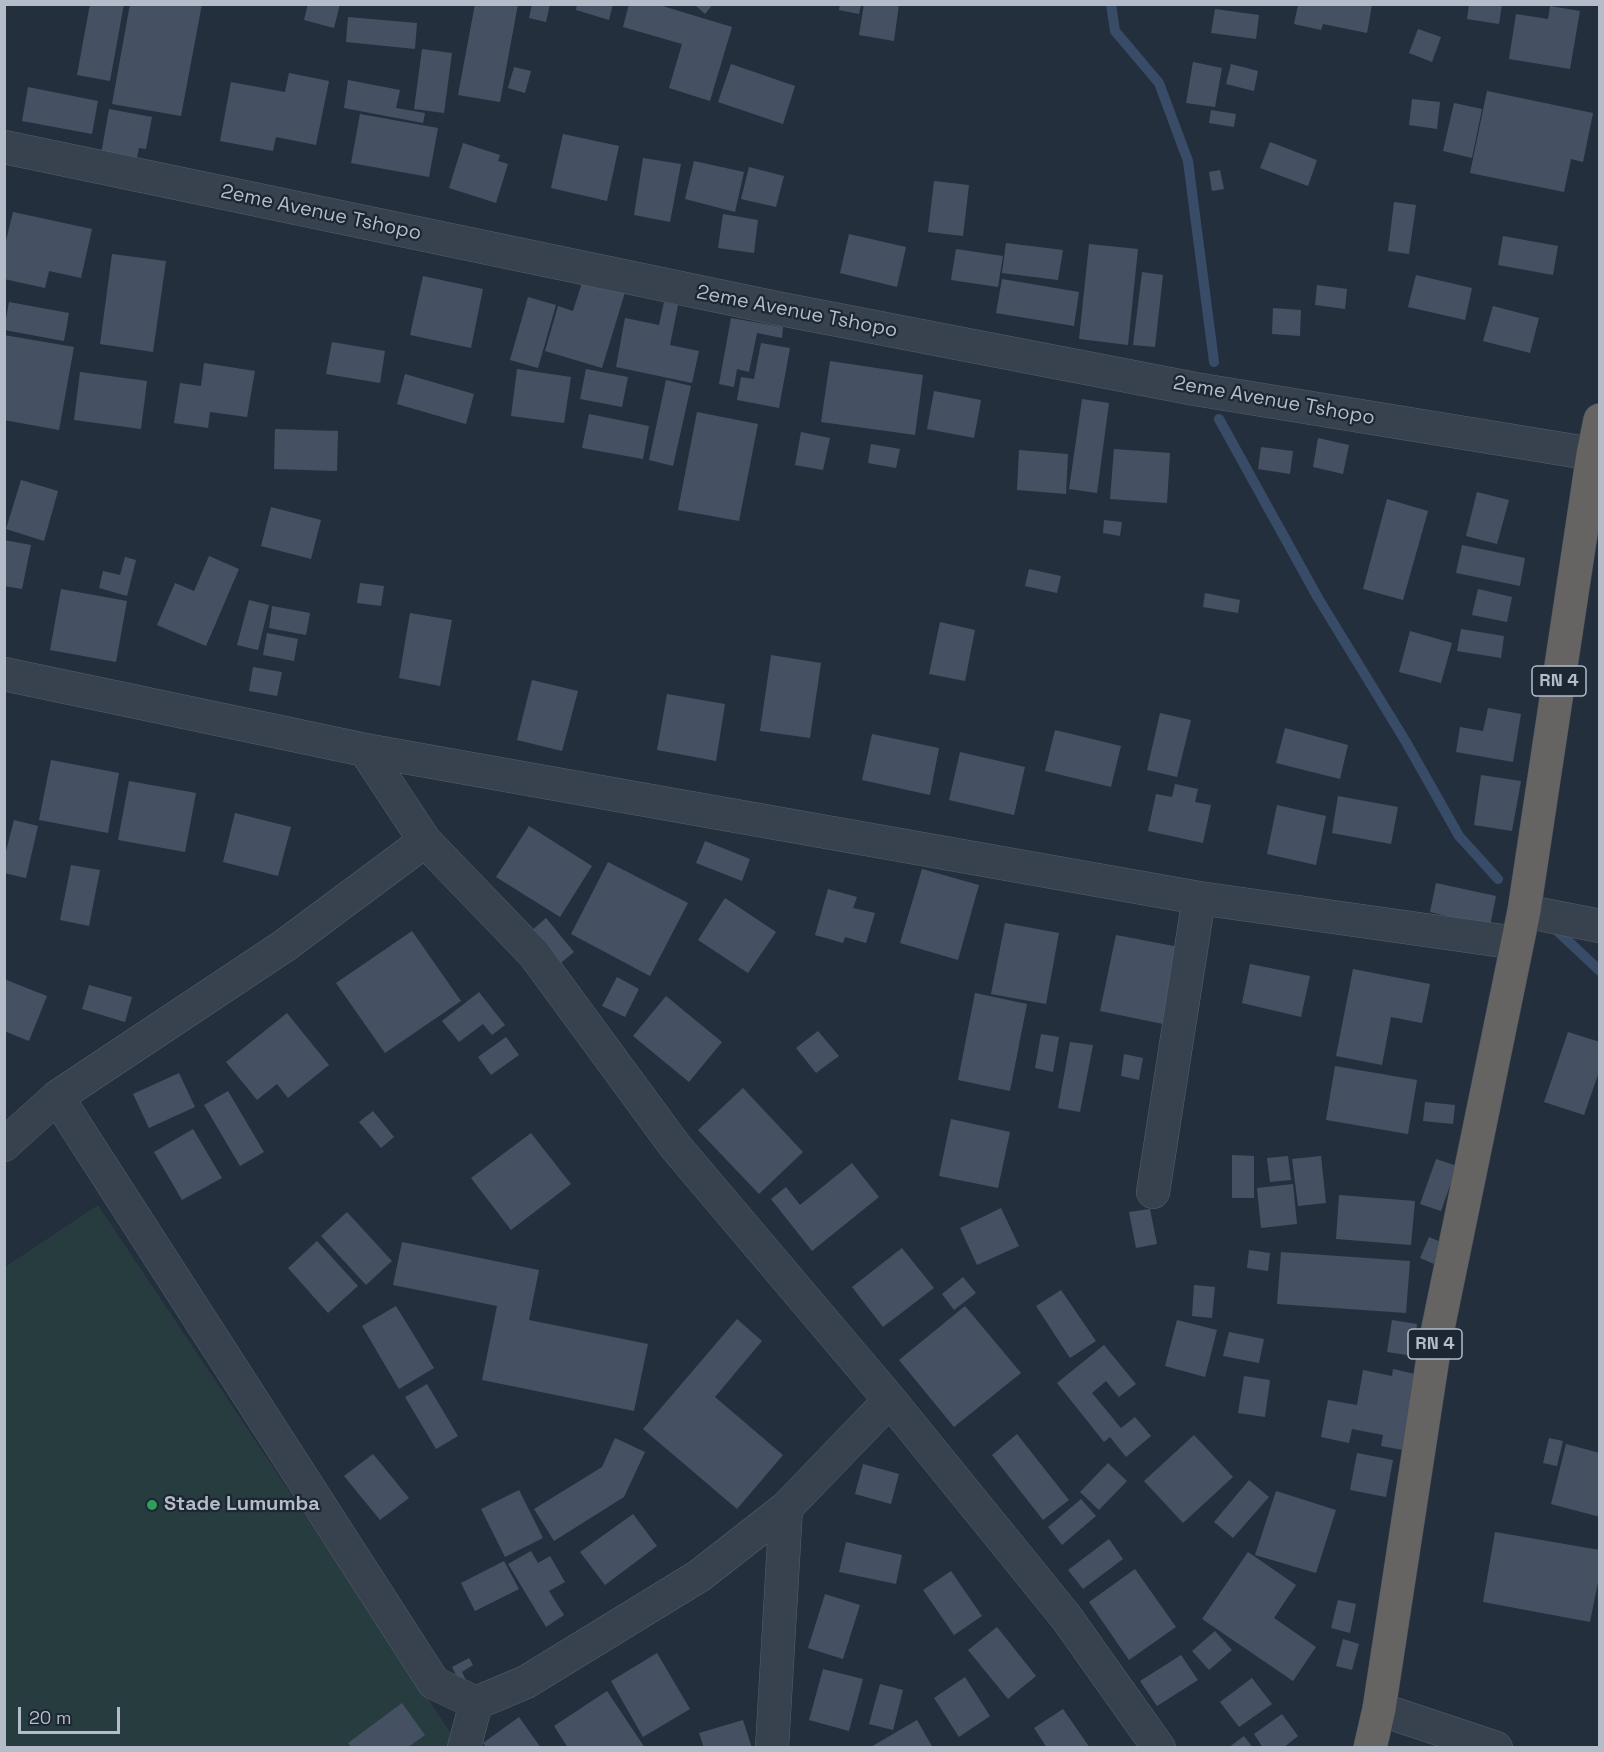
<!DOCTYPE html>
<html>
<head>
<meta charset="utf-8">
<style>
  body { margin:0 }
  #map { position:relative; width:1604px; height:1752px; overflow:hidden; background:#242f3e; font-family:"Space Grotesk",sans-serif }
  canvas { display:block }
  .frame { position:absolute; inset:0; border:6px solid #b4bcc9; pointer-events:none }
  .scale { position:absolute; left:18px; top:1707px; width:102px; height:27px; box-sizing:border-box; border:3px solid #b4bcc9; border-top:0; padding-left:8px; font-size:18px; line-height:21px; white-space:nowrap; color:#b4bcc9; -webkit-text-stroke:4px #1d2633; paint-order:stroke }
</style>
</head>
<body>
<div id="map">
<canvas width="1604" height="1752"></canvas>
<div class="frame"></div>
<div class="scale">20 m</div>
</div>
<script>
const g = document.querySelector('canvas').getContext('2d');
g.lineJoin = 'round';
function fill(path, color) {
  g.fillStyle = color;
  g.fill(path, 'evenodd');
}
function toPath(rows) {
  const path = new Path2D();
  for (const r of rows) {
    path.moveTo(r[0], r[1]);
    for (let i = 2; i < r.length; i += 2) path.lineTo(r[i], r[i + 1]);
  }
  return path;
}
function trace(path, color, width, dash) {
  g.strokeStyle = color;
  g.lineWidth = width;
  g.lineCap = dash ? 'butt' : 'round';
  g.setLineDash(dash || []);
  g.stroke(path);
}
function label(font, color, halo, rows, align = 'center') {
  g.font = font + ' "Space Grotesk",sans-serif';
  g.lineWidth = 4.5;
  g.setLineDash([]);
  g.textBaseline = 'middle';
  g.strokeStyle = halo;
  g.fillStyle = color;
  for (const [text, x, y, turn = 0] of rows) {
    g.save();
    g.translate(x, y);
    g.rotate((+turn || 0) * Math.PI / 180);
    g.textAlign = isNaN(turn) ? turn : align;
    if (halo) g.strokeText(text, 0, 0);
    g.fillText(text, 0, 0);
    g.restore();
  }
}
fill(toPath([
  [98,1205,458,1744,453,1748,5,1748,5,1267]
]), '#263c3f');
trace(toPath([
  [1111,4,1115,31,1159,83,1188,161,1214,362],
  [1219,419,1318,598,1406,742,1459,836,1498,879],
  [1552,926,1600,971]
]), '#394c67', 10);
fill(toPath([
  [90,4,124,4,110,81,77,75],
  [130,4,202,4,181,116,112,104],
  [308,4,340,4,334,28,304,20],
  [475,4,518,4,500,102,458,95],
  [532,4,550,4,546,22,529,18],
  [577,4,613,4,609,20,576,10],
  [629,4,656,4,732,27,710,101,669,88,682,44,623,27],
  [694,4,713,4,705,14],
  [840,4,861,4,859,14,839,10],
  [864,4,899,4,894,41,859,35],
  [1469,4,1502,4,1499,24,1467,19],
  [1298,5,1372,5,1367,33,1323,24,1321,30,1294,24],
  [1550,6,1580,11,1570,69,1509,59,1516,14,1548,19],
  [1215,9,1259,15,1256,39,1211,33],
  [348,17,417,23,415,49,346,42],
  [1418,29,1441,37,1432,62,1409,53],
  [422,49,452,53,444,113,414,109],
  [1193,62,1222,68,1215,107,1186,103],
  [731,64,795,86,783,124,718,102],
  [1231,64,1258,71,1254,91,1226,84],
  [514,67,531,71,525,93,508,88],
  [289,73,329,81,316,145,276,137,273,151,220,141,231,82,285,92],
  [348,80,400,90,396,108,425,113,423,123,344,108],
  [28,87,98,101,92,134,22,121],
  [1487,91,1593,113,1583,162,1571,159,1564,192,1470,173],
  [1412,99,1440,102,1437,129,1409,125],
  [1454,103,1482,109,1472,158,1443,151],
  [109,109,152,117,146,149,139,148,135,167,100,160],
  [1211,110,1236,114,1234,127,1209,123],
  [360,114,438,128,429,177,351,163],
  [563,134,619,146,607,201,551,188],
  [1270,142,1317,160,1308,186,1260,168],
  [463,143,500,155,498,161,508,164,496,203,449,188],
  [643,158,681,164,670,222,634,215],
  [694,161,744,172,735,212,685,199],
  [749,167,784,176,776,207,741,199],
  [1220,170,1224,189,1212,191,1209,172],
  [934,181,969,185,963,236,928,232],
  [1394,202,1416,205,1409,254,1388,251],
  [13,212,92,229,81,278,49,271,45,288,4,279,4,249],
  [723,214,758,220,754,253,718,248],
  [849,234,906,247,897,287,840,273],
  [1503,236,1558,246,1553,275,1498,265],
  [1006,243,1063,250,1058,280,1002,273],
  [1089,244,1138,249,1128,345,1079,339],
  [956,249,1003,256,998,287,951,280],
  [112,254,166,261,153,352,100,344],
  [1142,272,1163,275,1155,347,1133,345],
  [1416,275,1472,288,1465,320,1408,307],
  [423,276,483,289,471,348,410,335],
  [584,276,626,289,602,368,545,351,558,306,573,311],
  [1002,279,1079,292,1074,326,996,313],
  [1317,285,1347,289,1345,309,1315,305],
  [528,297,556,305,538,368,510,360],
  [9,302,69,313,64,341,4,330],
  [664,302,678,305,670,345,699,351,692,383,616,367,625,318,659,325],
  [1493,306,1539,318,1530,353,1483,341],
  [1273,308,1301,310,1300,336,1272,334],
  [731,318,783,327,782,338,757,333,749,372,737,369,734,387,719,384],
  [4,335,74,347,59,430,4,420],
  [332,342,385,351,380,383,326,374],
  [761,343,790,348,779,408,737,400,741,377,754,379],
  [830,361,923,375,915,435,821,422],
  [204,363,255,371,247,417,210,412,208,428,174,423,180,383,201,386],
  [517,369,571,377,564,423,511,416],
  [586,369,628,377,622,407,580,399],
  [80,372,147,381,141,429,74,420],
  [405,374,474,394,466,424,397,404],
  [666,380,691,386,673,466,649,460],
  [934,391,981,400,974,438,927,429],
  [1082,399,1109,403,1097,493,1069,489],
  [697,412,758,424,739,521,678,510],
  [589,414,649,426,643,459,582,448],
  [275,429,338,431,337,471,274,469],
  [801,432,830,438,823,470,795,465],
  [1318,438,1349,445,1343,474,1313,467],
  [871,444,900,449,896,468,868,463],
  [1261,447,1293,451,1290,474,1258,469],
  [1114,449,1170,453,1167,503,1110,499],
  [1019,450,1068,454,1066,494,1017,490],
  [21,480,58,491,44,541,6,529],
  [1477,492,1509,500,1497,544,1466,536],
  [1387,499,1428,511,1403,600,1363,589],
  [271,507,321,520,311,559,261,546],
  [1104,520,1122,522,1120,536,1103,533],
  [4,540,31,545,22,589,4,586],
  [1462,545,1525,558,1520,586,1456,573],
  [209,556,239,569,206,646,157,625,175,583,194,591],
  [125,557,136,560,127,596,99,588,103,571,120,575],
  [1029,569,1061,576,1057,593,1025,586],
  [360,583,384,586,381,606,357,603],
  [61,589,127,601,116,662,50,650],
  [1478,589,1512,597,1507,622,1472,615],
  [1205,593,1240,600,1238,613,1203,607],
  [249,600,269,605,258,650,237,645],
  [272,606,310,613,306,635,269,628],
  [410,613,452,620,440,686,399,678],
  [940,622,975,630,965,681,929,674],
  [1461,629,1504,636,1501,658,1457,651],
  [1410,631,1452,643,1441,683,1399,672],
  [267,633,298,639,294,661,263,655],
  [771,655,821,663,810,738,760,731],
  [253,667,282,672,277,696,249,691],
  [532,680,578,691,562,751,517,740],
  [667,694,725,704,716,761,657,750],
  [1488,708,1521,714,1513,762,1456,752,1460,727,1483,731],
  [1160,713,1191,720,1177,777,1147,770],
  [1285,728,1348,745,1340,779,1276,763],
  [1055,730,1121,746,1111,787,1045,771],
  [872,734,939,748,930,795,862,780],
  [960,752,1025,767,1014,815,949,800],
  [51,760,119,773,108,833,39,820],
  [1481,775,1521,781,1512,831,1474,825],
  [129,781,196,793,185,852,118,840],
  [1175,784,1198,789,1195,802,1211,805,1203,843,1148,831,1156,794,1172,797],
  [1338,796,1398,807,1391,844,1332,833],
  [1277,805,1326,816,1316,865,1267,854],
  [235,813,291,827,278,876,223,862],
  [14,820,38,826,26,878,4,873,4,859],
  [529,826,592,866,560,917,496,877],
  [705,841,750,859,742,881,696,863],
  [608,862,688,903,650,976,571,934],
  [71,865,100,870,89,926,60,920],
  [922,869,979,885,958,960,900,943],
  [1436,883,1496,896,1490,926,1430,912],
  [828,889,857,897,853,908,875,913,866,943,845,937,843,943,815,935],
  [725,898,776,932,748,973,698,940],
  [546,918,574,952,557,966,530,932],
  [1005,923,1059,933,1046,1004,991,994],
  [412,931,461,1001,385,1053,336,983],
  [1116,935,1179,947,1163,1024,1100,1011],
  [1250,964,1310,976,1301,1017,1242,1003],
  [1353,969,1430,984,1422,1023,1391,1017,1382,1065,1336,1056],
  [617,977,639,989,625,1017,602,1006],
  [4,979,47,996,29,1041,4,1031],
  [89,985,132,997,125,1022,82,1009],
  [479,992,505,1025,492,1035,483,1024,459,1042,442,1021],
  [975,993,1027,1004,1010,1091,958,1080],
  [666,996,722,1042,689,1082,633,1036],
  [287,1013,329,1065,288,1098,277,1084,257,1100,226,1062],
  [818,1031,839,1056,816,1073,796,1048],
  [1568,1032,1600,1042,1600,1069,1584,1115,1544,1102],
  [1041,1034,1059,1037,1053,1072,1035,1068],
  [506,1037,519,1055,491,1075,478,1057],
  [1070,1042,1093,1045,1080,1112,1058,1108],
  [1124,1054,1143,1058,1139,1080,1121,1076],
  [1335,1066,1417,1080,1408,1134,1326,1120],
  [179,1073,195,1107,149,1128,133,1094],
  [743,1088,803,1152,759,1194,698,1130],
  [228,1091,264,1152,240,1166,204,1105],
  [1425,1102,1455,1105,1453,1124,1423,1121],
  [373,1111,394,1137,381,1148,359,1122],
  [951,1119,1010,1132,998,1188,939,1176],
  [193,1129,222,1178,182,1200,154,1152],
  [531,1133,571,1184,511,1230,471,1178],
  [1232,1155,1254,1156,1254,1198,1232,1198],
  [1288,1156,1291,1180,1270,1182,1267,1158],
  [1321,1156,1326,1203,1298,1206,1292,1159],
  [1436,1159,1457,1166,1441,1211,1420,1204],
  [852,1163,879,1197,812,1251,771,1199,786,1187,800,1205],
  [1293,1184,1297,1224,1261,1228,1257,1188],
  [1339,1195,1415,1201,1411,1245,1336,1239],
  [1001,1208,1019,1246,977,1265,960,1228],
  [1150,1209,1157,1244,1136,1248,1129,1212],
  [347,1212,392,1261,366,1285,321,1236],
  [1429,1237,1443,1243,1434,1264,1420,1258],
  [317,1241,358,1286,328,1313,288,1268],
  [402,1242,539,1270,529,1320,648,1344,634,1411,482,1380,497,1306,393,1285],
  [902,1248,934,1288,883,1327,852,1287],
  [1249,1250,1270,1253,1268,1271,1247,1268],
  [1281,1252,1410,1261,1406,1313,1277,1304],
  [963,1277,976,1293,954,1310,942,1294],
  [1194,1285,1215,1287,1212,1318,1192,1316],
  [1061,1290,1096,1341,1070,1358,1036,1306],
  [396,1306,434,1368,399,1389,362,1326],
  [965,1306,1021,1373,954,1427,899,1360],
  [737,1319,762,1341,715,1397,783,1455,737,1509,643,1429],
  [1177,1320,1217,1330,1205,1377,1165,1366],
  [1392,1320,1417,1324,1413,1356,1387,1352],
  [1229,1332,1264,1339,1259,1363,1223,1356],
  [1104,1345,1136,1384,1119,1397,1106,1381,1092,1393,1121,1428,1135,1417,1151,1436,1126,1457,1110,1437,1104,1442,1057,1383],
  [1393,1369,1428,1377,1414,1452,1381,1446,1383,1435,1352,1429,1349,1443,1321,1437,1328,1400,1357,1405,1363,1370,1392,1376],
  [1244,1376,1270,1380,1265,1417,1238,1413],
  [427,1384,458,1436,436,1449,405,1397],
  [1017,1434,1069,1500,1043,1520,992,1455],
  [1194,1435,1233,1477,1183,1523,1144,1481],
  [615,1438,645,1452,624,1497,554,1541,534,1509,602,1467],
  [1549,1438,1563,1441,1557,1466,1543,1463],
  [1566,1444,1600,1453,1600,1517,1551,1504],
  [1357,1453,1393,1460,1386,1497,1350,1490],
  [373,1454,409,1498,380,1520,344,1476],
  [1108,1463,1127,1481,1099,1510,1080,1492],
  [863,1464,899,1474,891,1504,855,1494],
  [1249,1480,1269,1497,1233,1538,1214,1522],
  [519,1490,543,1538,505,1557,481,1509],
  [1276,1491,1336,1510,1316,1573,1255,1555],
  [1081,1499,1096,1516,1062,1545,1048,1527],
  [633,1514,657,1546,605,1585,580,1552],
  [1495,1532,1600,1550,1600,1572,1590,1622,1483,1602],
  [1109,1539,1123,1559,1083,1589,1068,1570],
  [846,1542,902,1555,896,1584,839,1572],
  [531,1551,538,1563,550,1556,565,1582,549,1591,564,1615,546,1627,508,1564],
  [1248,1552,1296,1585,1274,1618,1316,1647,1293,1681,1202,1619],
  [504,1561,519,1589,475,1611,461,1583],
  [1135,1569,1176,1627,1129,1660,1089,1602],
  [951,1571,982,1616,954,1635,923,1590],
  [825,1594,860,1605,843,1659,808,1648],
  [1338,1600,1356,1604,1350,1633,1331,1628],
  [997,1627,1036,1676,1008,1699,968,1650],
  [1215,1631,1232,1650,1209,1670,1192,1651],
  [1343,1639,1359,1644,1352,1670,1336,1666],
  [657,1653,690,1709,643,1737,611,1681],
  [1181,1655,1198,1680,1157,1706,1140,1681],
  [469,1658,473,1665,462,1672,466,1680,460,1683,452,1667],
  [823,1669,863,1679,849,1731,809,1720],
  [965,1677,990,1716,959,1737,934,1698],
  [1252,1678,1272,1704,1239,1727,1220,1702],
  [880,1684,903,1690,893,1730,869,1724],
  [607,1691,645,1748,568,1748,554,1726],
  [402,1703,425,1735,407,1748,352,1748,348,1743],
  [1063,1709,1090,1748,1047,1748,1034,1728],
  [1282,1714,1298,1736,1283,1748,1263,1748,1254,1734],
  [519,1717,541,1748,486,1748,483,1743],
  [743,1720,752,1748,704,1748,699,1733],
  [917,1720,933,1748,869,1748],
  [1244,1736,1253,1748,1228,1748]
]), '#455162');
const minor = toPath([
  [4,147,776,308,1195,389,1593,454],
  [4,674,365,750,640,799,1199,898,1517,943],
  [365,750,425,841,534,954,675,1146,890,1400,1066,1617,1159,1748],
  [1524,911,1600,926],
  [57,1097,434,1683,476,1703,526,1682,699,1576,786,1508,890,1400],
  [4,1145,57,1097,284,946,425,841],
  [1153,1192,1199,898],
  [1379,1709,1496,1748],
  [464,1748,476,1703],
  [772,1748,786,1508]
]);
const trunk = toPath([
  [1370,1748,1379,1709,1436,1338,1524,911,1593,454,1600,420]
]);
trace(minor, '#565f6c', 34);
trace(trunk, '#434c59', 34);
trace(minor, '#38414e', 33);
trace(trunk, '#656462', 33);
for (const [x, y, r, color] of [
  [152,1505,6,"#2e9e5b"]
]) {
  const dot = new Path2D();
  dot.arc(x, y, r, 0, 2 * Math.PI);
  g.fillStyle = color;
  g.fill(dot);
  trace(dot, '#1d2633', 2);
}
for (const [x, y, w] of [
  [1559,681,54],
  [1435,1344,54]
]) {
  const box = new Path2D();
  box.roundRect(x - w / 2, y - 15, w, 30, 4.5);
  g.fillStyle = '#1d2633';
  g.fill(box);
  trace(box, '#b4bcc9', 1.5);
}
label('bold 18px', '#b4bcc9', null, [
  ["RN 4",1559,681],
  ["RN 4",1435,1344]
]);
label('20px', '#b4bcc9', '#1d2633', [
  ["2eme Avenue Tshopo",321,213,12],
  ["2eme Avenue Tshopo",797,312,11],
  ["2eme Avenue Tshopo",1274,401,10]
]);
label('bold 20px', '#b4bcc9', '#1d2633', [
  ["Stade Lumumba",164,1505]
], 'left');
</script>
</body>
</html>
